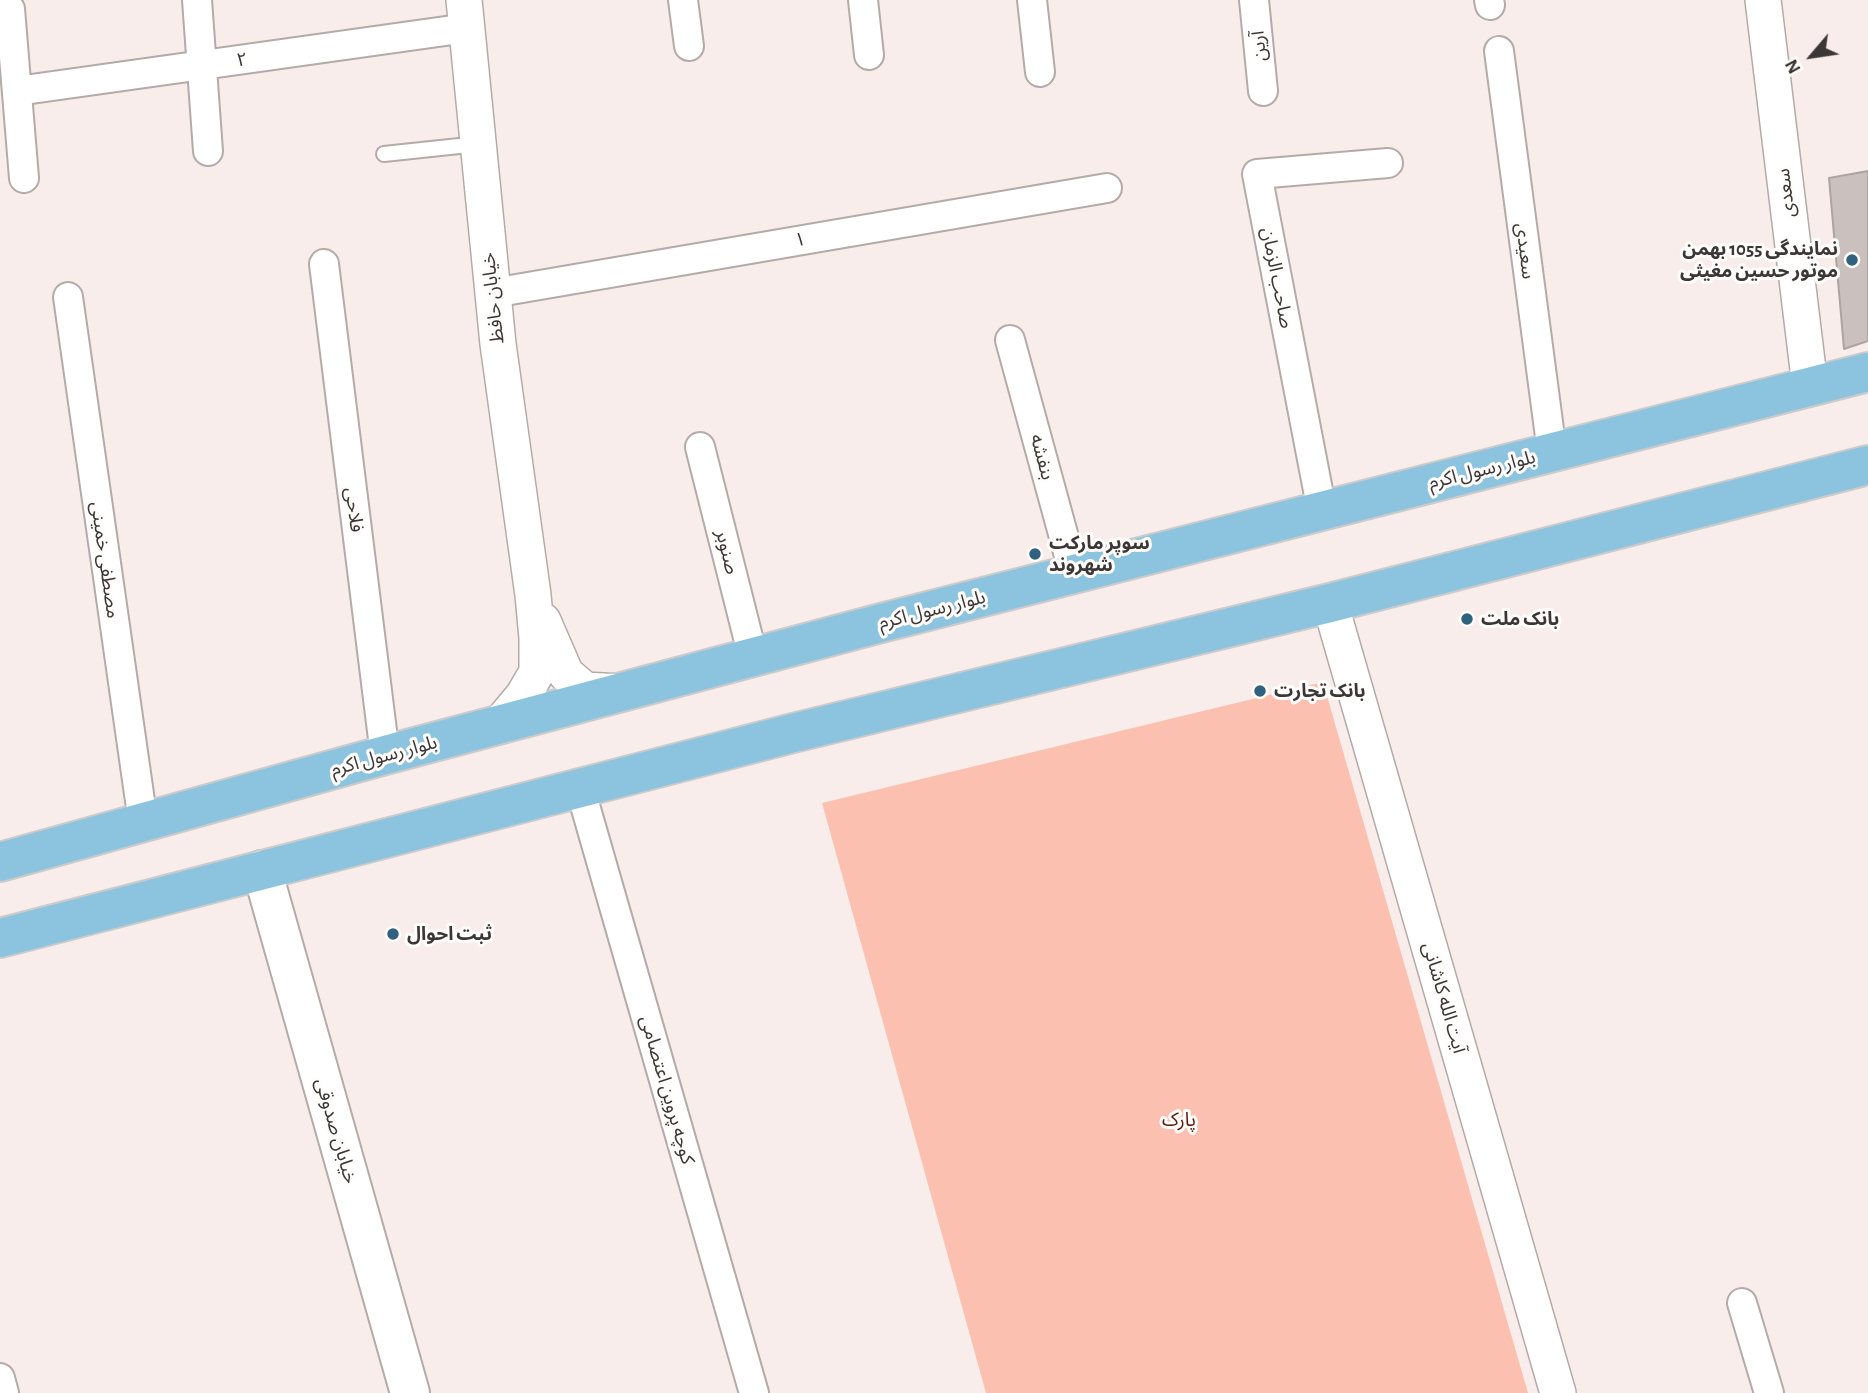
<!DOCTYPE html>
<html>
<head>
<meta charset="utf-8">
<style>
  body { margin:0 }
  #map { position:relative; width:1868px; height:1393px; overflow:hidden; background:#f8edea; font-family:"Alegreya Sans",sans-serif }
  canvas { display:block }
  .north { position:absolute; left:1777px; top:21px; width:70px; height:70px; -webkit-text-stroke:5px #fffcfc; paint-order:stroke; rotate:241deg; font-size:19px; font-weight:700; line-height:28px; text-align:center; color:#3b3736 }
  .north::after { content:''; display:block; margin:auto; width:24px; height:32px; background:#3b3736; clip-path:polygon(50% 0,100% 100%,50% 72%,0 100%) }
</style>
</head>
<body>
<div id="map">
<canvas width="1868" height="1393"></canvas>
<div class="north">N</div>
</div>
<script>
const g = document.querySelector('canvas').getContext('2d');
g.lineJoin = 'round';
function fill(path, color) {
  g.fillStyle = color;
  g.fill(path, 'evenodd');
}
function toPath(rows) {
  const path = new Path2D();
  for (const r of rows) {
    path.moveTo(r[0], r[1]);
    for (let i = 2; i < r.length; i += 2) path.lineTo(r[i], r[i + 1]);
  }
  return path;
}
function trace(path, color, width, dash) {
  g.strokeStyle = color;
  g.lineWidth = width;
  g.lineCap = dash ? 'butt' : 'round';
  g.setLineDash(dash || []);
  g.stroke(path);
}
function label(font, color, halo, rows, align = 'center') {
  g.font = font + ' "Alegreya Sans","Noto Sans Arabic",sans-serif';
  g.lineWidth = 6;
  g.setLineDash([]);
  g.textBaseline = 'middle';
  g.strokeStyle = halo;
  g.fillStyle = color;
  for (const [text, x, y, turn = 0] of rows) {
    g.save();
    g.translate(x, y);
    g.rotate((+turn || 0) * Math.PI / 180);
    g.textAlign = isNaN(turn) ? turn : align;
    if (halo) g.strokeText(text, 0, 0);
    g.fillText(text, 0, 0);
    g.restore();
  }
}
fill(toPath([
  [1323,682,1528,1393,986,1393,822,803]
]), '#fcc0b1');
const building = toPath([
  [1868,171,1868,341,1844,349,1829,178,1868,171]
]);
fill(building, '#cac0be');
trace(building, '#ada4a1', 2);
const service = toPath([
  [384,154,478,144]
]);
const minor = toPath([
  [197,0,208,151],
  [683,0,689,46],
  [863,0,869,55],
  [1032,0,1040,72],
  [1254,0,1263,91],
  [1489,0,1490,5],
  [10,9,24,178],
  [1499,51,1552,452],
  [17,91,467,28],
  [324,264,385,755],
  [493,293,1107,188],
  [68,297,143,822],
  [1010,340,1074,574],
  [700,447,753,657],
  [1322,511,1257,174,1388,163],
  [580,788,754,1393],
  [1742,1303,1769,1393],
  [0,1378,4,1393]
]);
const tertiary = toPath([
  [464,0,498,344,533,595,537,638,537,672,523,696,498,726],
  [1763,0,1810,386],
  [1330,603,1558,1393],
  [543,621,566,674,585,690,621,692]
]);
const secondary = toPath([
  [262,870,410,1393]
]);
const primary = toPath([
  [0,862,385,755,881,623,1868,372],
  [0,938,793,733,1330,603,1868,465]
]);
trace(service, '#b4aba8', 18);
trace(minor, '#b4aba8', 32);
trace(tertiary, '#b4aba8', 38);
trace(secondary, '#b4aba8', 42);
trace(primary, '#cccbcb', 42);
trace(service, '#fff', 14);
trace(minor, '#fff', 28);
trace(tertiary, '#fff', 35);
trace(secondary, '#fff', 38);
trace(primary, '#8cc4e0', 38);
for (const [x, y, r, color] of [
  [1852,260,7,"#2e627e"],
  [1035,554,7,"#2e627e"],
  [1467,619,7,"#2e627e"],
  [1260,691,7,"#2e627e"],
  [393,934,7,"#2e627e"]
]) {
  const dot = new Path2D();
  dot.arc(x, y, r, 0, 2 * Math.PI);
  g.fillStyle = color;
  g.fill(dot);
  trace(dot, '#fffcfc', 2.5);
}
label('19px', '#3b3736', '#fffcfc', [
  ["آرین",1259,46,-95],
  ["۲",242,60,-8],
  ["سعدی",1786,193,-97],
  ["۱",800,240,-10],
  ["سعیدی",1525,251,83],
  ["صاحب الزمان",1277,278,79],
  ["خیابان حافظ",493,298,-96],
  ["بنفشه",1042,457,75],
  ["بلوار رسول اکرم",1482,470,-14],
  ["فلاحی",354,510,83],
  ["صنوبر",727,552,76],
  ["مصطفی خمینی",105,560,82],
  ["بلوار رسول اکرم",932,610,-14],
  ["بلوار رسول اکرم",384,756,-15],
  ["آیت الله کاشانی",1444,998,74],
  ["کوچه پروین اعتصامی",667,1090,74],
  ["خیابان صدوقی",336,1131,74]
]);
label('bold 19px', '#3b3736', '#fffcfc', [
  ["نمایندگی 1055 بهمن",1838,249,"right"],
  ["موتور حسین مغیثی",1838,271,"right"],
  ["سوپر مارکت",1049,543],
  ["شهروند",1049,565],
  ["بانک ملت",1481,619],
  ["بانک تجارت",1274,691],
  ["ثبت احوال",407,934]
], 'left');
label('19px', '#5f1502', '#fffcfc', [
  ["پارک",1179,1120]
]);
</script>
</body>
</html>
